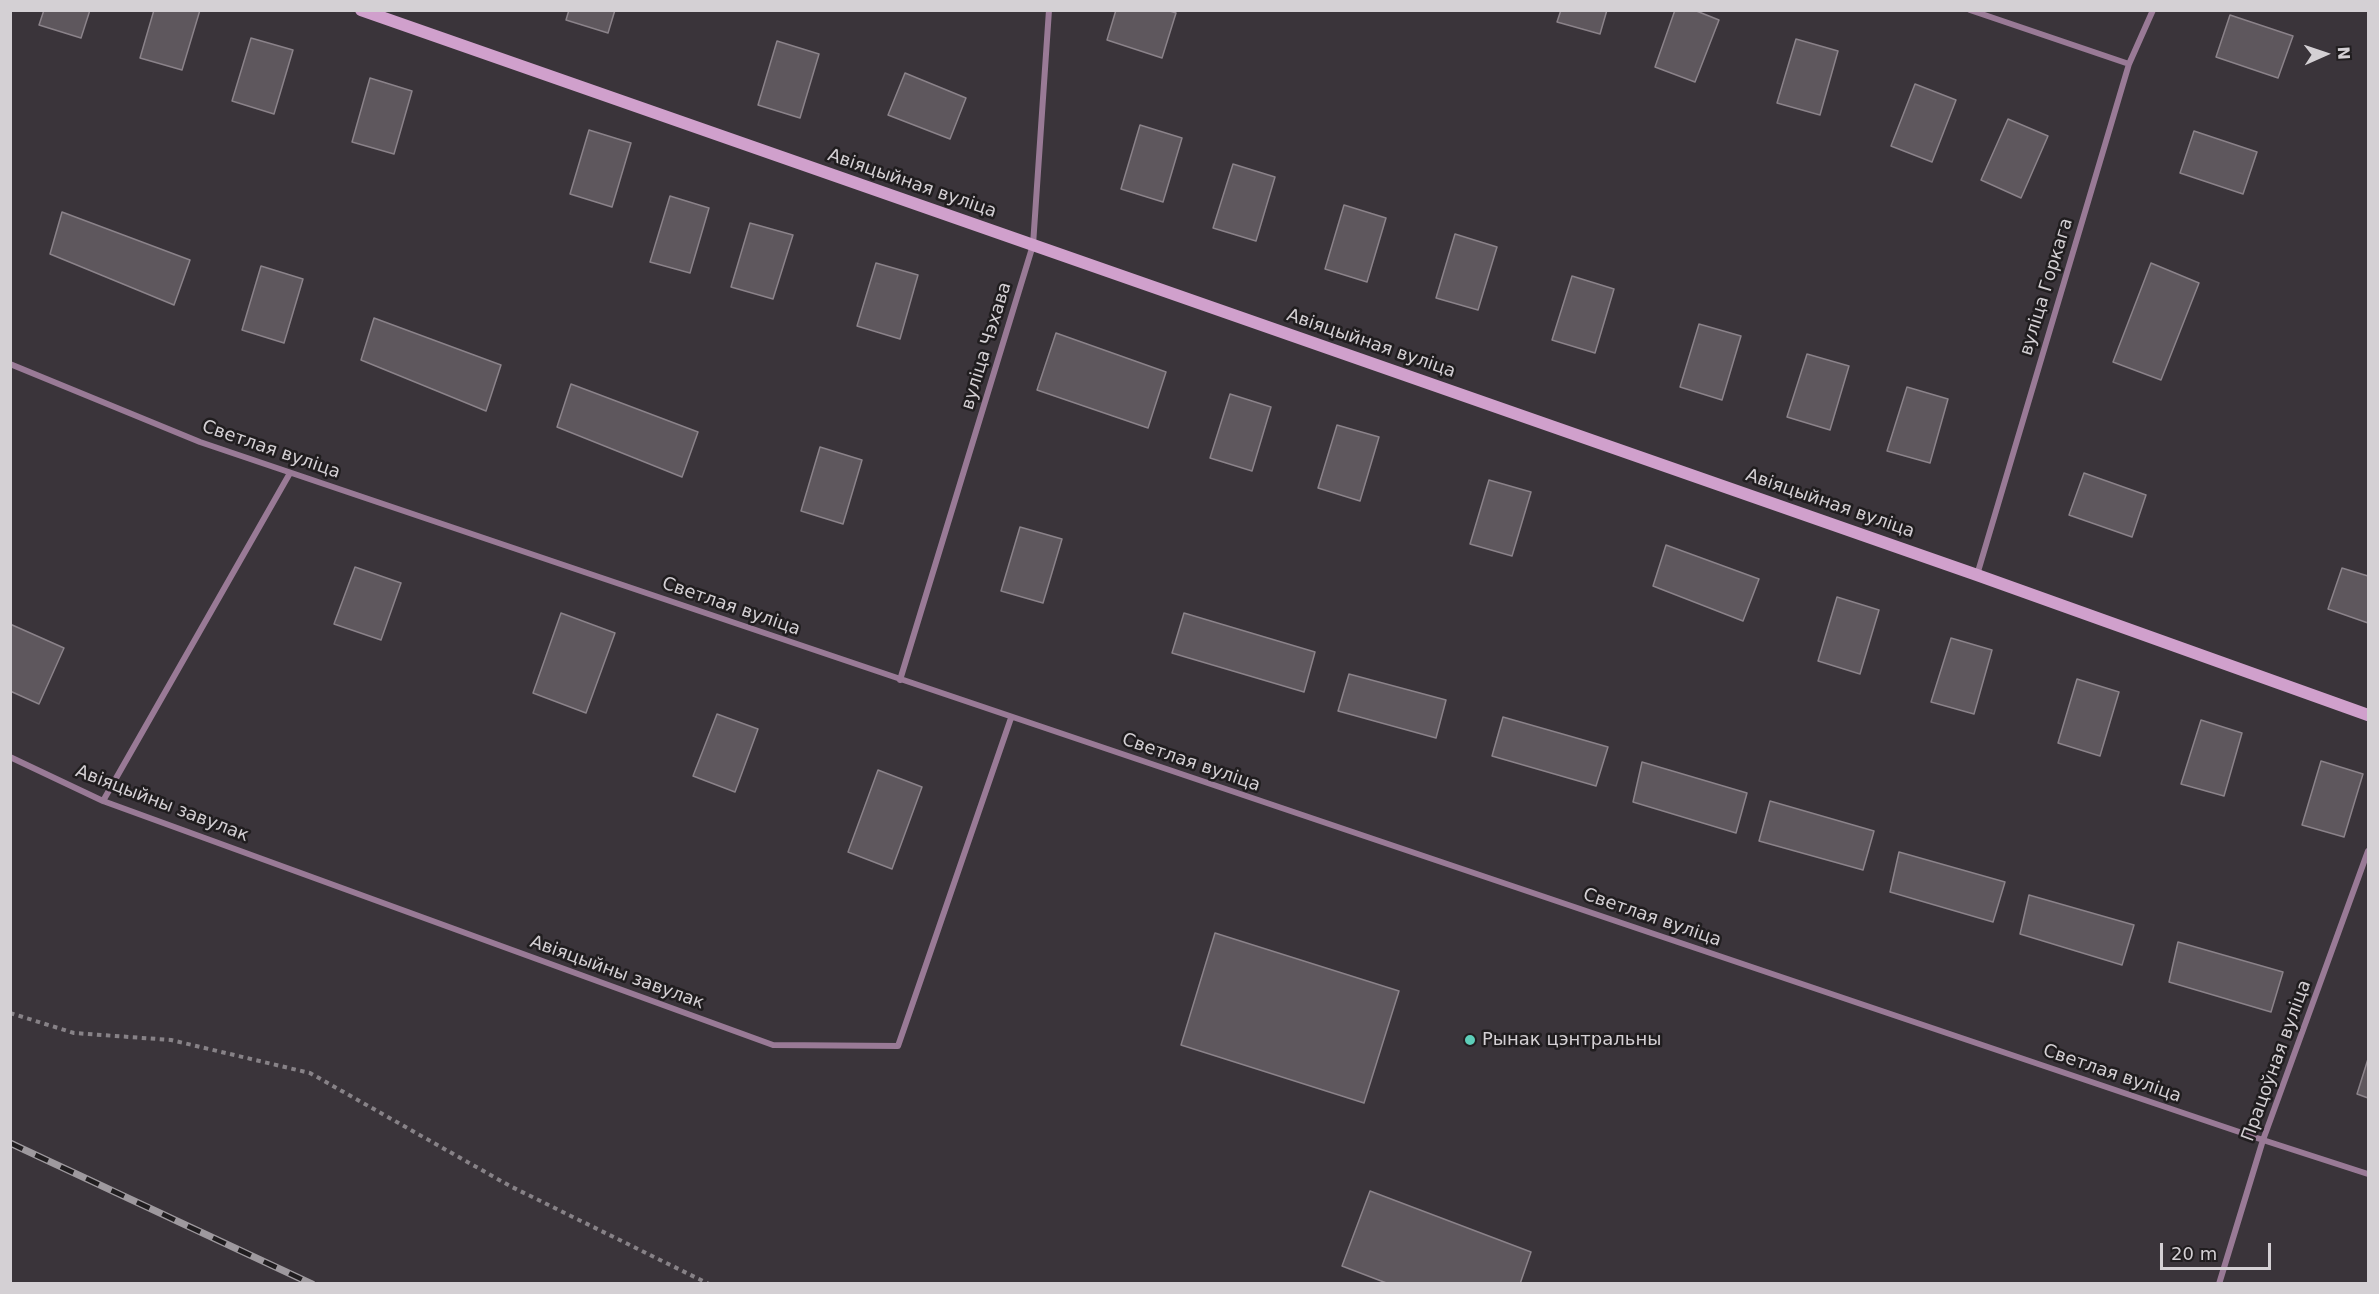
<!DOCTYPE html>
<html>
<head>
<meta charset="utf-8">
<style>
  body { margin:0 }
  #map { position:relative; width:2379px; height:1294px; overflow:hidden; background:#3a343a; font-family:"DejaVu Sans",sans-serif }
  canvas { display:block }
  .frame { position:absolute; inset:0; border:12px solid #d4d0d4; pointer-events:none }
  .north { position:absolute; left:2295px; top:24px; width:60px; height:60px; -webkit-text-stroke:4px #201d1f; paint-order:stroke; rotate:87deg; font-size:16px; font-weight:700; line-height:24px; text-align:center; color:#d4d0d4 }
  .north::after { content:''; display:block; margin:auto; width:21px; height:27px; background:#d4d0d4; clip-path:polygon(50% 0,100% 100%,50% 72%,0 100%) }
  .scale { position:absolute; left:2160px; top:1243px; width:111px; height:27px; box-sizing:border-box; border:3px solid #d4d0d4; border-top:0; padding-left:8px; font-size:18px; line-height:21px; white-space:nowrap; color:#d4d0d4; -webkit-text-stroke:4px #201d1f; paint-order:stroke }
</style>
</head>
<body>
<div id="map">
<canvas width="2379" height="1294"></canvas>
<div class="frame"></div>
<div class="north">N</div>
<div class="scale">20 m</div>
</div>
<script>
const g = document.querySelector('canvas').getContext('2d');
g.lineJoin = 'round';
function fill(path, color) {
  g.fillStyle = color;
  g.fill(path, 'evenodd');
}
function toPath(rows) {
  const path = new Path2D();
  for (const r of rows) {
    path.moveTo(r[0], r[1]);
    for (let i = 2; i < r.length; i += 2) path.lineTo(r[i], r[i + 1]);
  }
  return path;
}
function trace(path, color, width, dash) {
  g.strokeStyle = color;
  g.lineWidth = width;
  g.lineCap = dash ? 'butt' : 'round';
  g.setLineDash(dash || []);
  g.stroke(path);
}
function label(font, color, halo, rows, align = 'center') {
  g.font = font + ' "DejaVu Sans",sans-serif';
  g.lineWidth = 5;
  g.setLineDash([]);
  g.textBaseline = 'middle';
  g.strokeStyle = halo;
  g.fillStyle = color;
  for (const [text, x, y, turn = 0] of rows) {
    g.save();
    g.translate(x, y);
    g.rotate((+turn || 0) * Math.PI / 180);
    g.textAlign = isNaN(turn) ? turn : align;
    if (halo) g.strokeText(text, 0, 0);
    g.fillText(text, 0, 0);
    g.restore();
  }
}
const building = toPath([
  [44,10,90,10,81,38,39,25,44,10],
  [154,10,200,10,182,70,140,58,154,10],
  [569,10,615,10,608,33,566,20,569,10],
  [1116,10,1167,10,1176,13,1162,58,1107,40,1116,10],
  [1561,10,1607,10,1600,34,1557,22,1561,10],
  [1675,10,1694,10,1719,20,1695,82,1655,67,1675,10],
  [2230,15,2293,36,2278,78,2216,57,2230,15],
  [251,38,293,50,274,114,232,101,251,38],
  [1796,39,1838,51,1820,115,1777,103,1796,39],
  [777,41,819,54,800,118,758,105,777,41],
  [905,73,966,98,950,139,888,115,905,73],
  [370,78,412,91,394,154,352,142,370,78],
  [1915,84,1956,100,1932,162,1891,146,1915,84],
  [2008,119,2048,136,2021,198,1981,180,2008,119],
  [1140,125,1182,138,1163,202,1121,189,1140,125],
  [589,130,631,143,612,207,570,194,589,130],
  [2194,131,2257,152,2243,194,2180,173,2194,131],
  [1233,164,1275,177,1256,241,1213,228,1233,164],
  [670,196,709,208,690,273,650,262,670,196],
  [1344,205,1386,218,1367,282,1325,269,1344,205],
  [62,212,190,260,174,305,50,254,62,212],
  [750,223,793,235,773,299,731,287,750,223],
  [1455,234,1497,247,1478,310,1436,298,1455,234],
  [876,263,918,275,900,339,857,326,876,263],
  [2151,263,2199,283,2161,380,2113,362,2151,263],
  [261,266,303,279,284,343,242,330,261,266],
  [1572,276,1614,289,1595,353,1552,340,1572,276],
  [374,318,501,365,486,411,361,360,374,318],
  [1699,324,1741,336,1722,400,1680,387,1699,324],
  [1056,333,1166,372,1148,428,1037,390,1056,333],
  [1807,354,1849,366,1830,430,1787,417,1807,354],
  [571,384,698,432,682,477,557,427,571,384],
  [1907,387,1948,399,1930,463,1887,451,1907,387],
  [1230,394,1271,407,1252,471,1210,458,1230,394],
  [1337,425,1379,437,1360,501,1318,488,1337,425],
  [820,447,862,460,843,524,801,511,820,447],
  [2084,473,2146,495,2132,537,2069,515,2084,473],
  [1489,480,1531,492,1512,556,1470,544,1489,480],
  [1020,527,1062,539,1043,603,1001,591,1020,527],
  [1666,545,1759,579,1743,621,1653,586,1666,545],
  [355,567,401,583,381,640,334,624,355,567],
  [2342,568,2368,576,2368,623,2328,609,2342,568],
  [1837,597,1879,610,1860,674,1818,661,1837,597],
  [561,613,615,633,586,713,533,693,561,613],
  [1184,613,1315,652,1304,692,1172,653,1184,613],
  [10,624,64,648,39,704,10,691,10,624],
  [1951,638,1992,650,1974,714,1931,702,1951,638],
  [1349,674,1446,700,1436,738,1338,711,1349,674],
  [2077,679,2119,692,2100,756,2058,743,2077,679],
  [717,714,758,729,735,792,693,776,717,714],
  [1503,717,1608,747,1596,786,1492,756,1503,717],
  [2201,720,2242,733,2224,796,2181,784,2201,720],
  [2321,761,2363,774,2344,837,2302,825,2321,761],
  [1642,762,1747,793,1736,833,1633,802,1642,762],
  [878,770,922,787,892,869,848,852,878,770],
  [1770,801,1874,831,1863,870,1759,841,1770,801],
  [1899,852,2005,882,1993,922,1890,892,1899,852],
  [2029,895,2134,925,2122,965,2020,934,2029,895],
  [1215,933,1399,991,1364,1103,1181,1045,1215,933],
  [2178,942,2283,972,2271,1012,2169,982,2178,942],
  [2368,1059,2368,1098,2357,1094,2368,1059],
  [1370,1191,1531,1252,1520,1284,1389,1284,1342,1266,1370,1191]
]);
fill(building, '#5e575d');
trace(building, '#8b838a', 1.5);
trace(toPath([
  [10,1013,74,1033,171,1040,310,1073,510,1186,709,1284]
]), '#878287', 4, [4.5, 4.5]);
trace(toPath([
  [1970,10,2129,64],
  [10,364,200,442,2263,1140,2368,1174],
  [1977,575,2129,64,2153,10],
  [900,680,1033,245,1049,10],
  [10,757,103,801,773,1045,898,1046,1011,718],
  [103,801,290,473],
  [2219,1284,2263,1140,2368,851]
]), '#997a96', 6);
trace(toPath([
  [361,10,1977,575,2368,715]
]), '#d0a0cc', 12);
const rail = toPath([
  [10,1143,312,1284]
]);
trace(rail, '#9e999e', 7);
trace(rail, '#201d1f', 4.5, [14]);
for (const [x, y, r, color] of [
  [1470,1040,6,"#5dceb9"]
]) {
  const dot = new Path2D();
  dot.arc(x, y, r, 0, 2 * Math.PI);
  g.fillStyle = color;
  g.fill(dot);
  trace(dot, '#201d1f', 2);
}
label('18px', '#d4d0d4', '#201d1f', [
  ["Авіяцыйная вуліца",912,184,19],
  ["вуліца Горкага",2047,287,-73],
  ["Авіяцыйная вуліца",1371,344,19],
  ["вуліца Чэхава",987,346,-73],
  ["Светлая вуліца",271,450,19],
  ["Авіяцыйная вуліца",1830,504,19],
  ["Светлая вуліца",731,607,19],
  ["Светлая вуліца",1191,763,19],
  ["Авіяцыйны завулак",162,804,21],
  ["Светлая вуліца",1652,918,19],
  ["Авіяцыйны завулак",617,973,20],
  ["Працоўная вуліца",2277,1061,-70],
  ["Светлая вуліца",2112,1074,19]
]);
label('18px', '#d4d0d4', '#201d1f', [
  ["Рынак цэнтральны",1482,1040]
], 'left');
</script>
</body>
</html>
